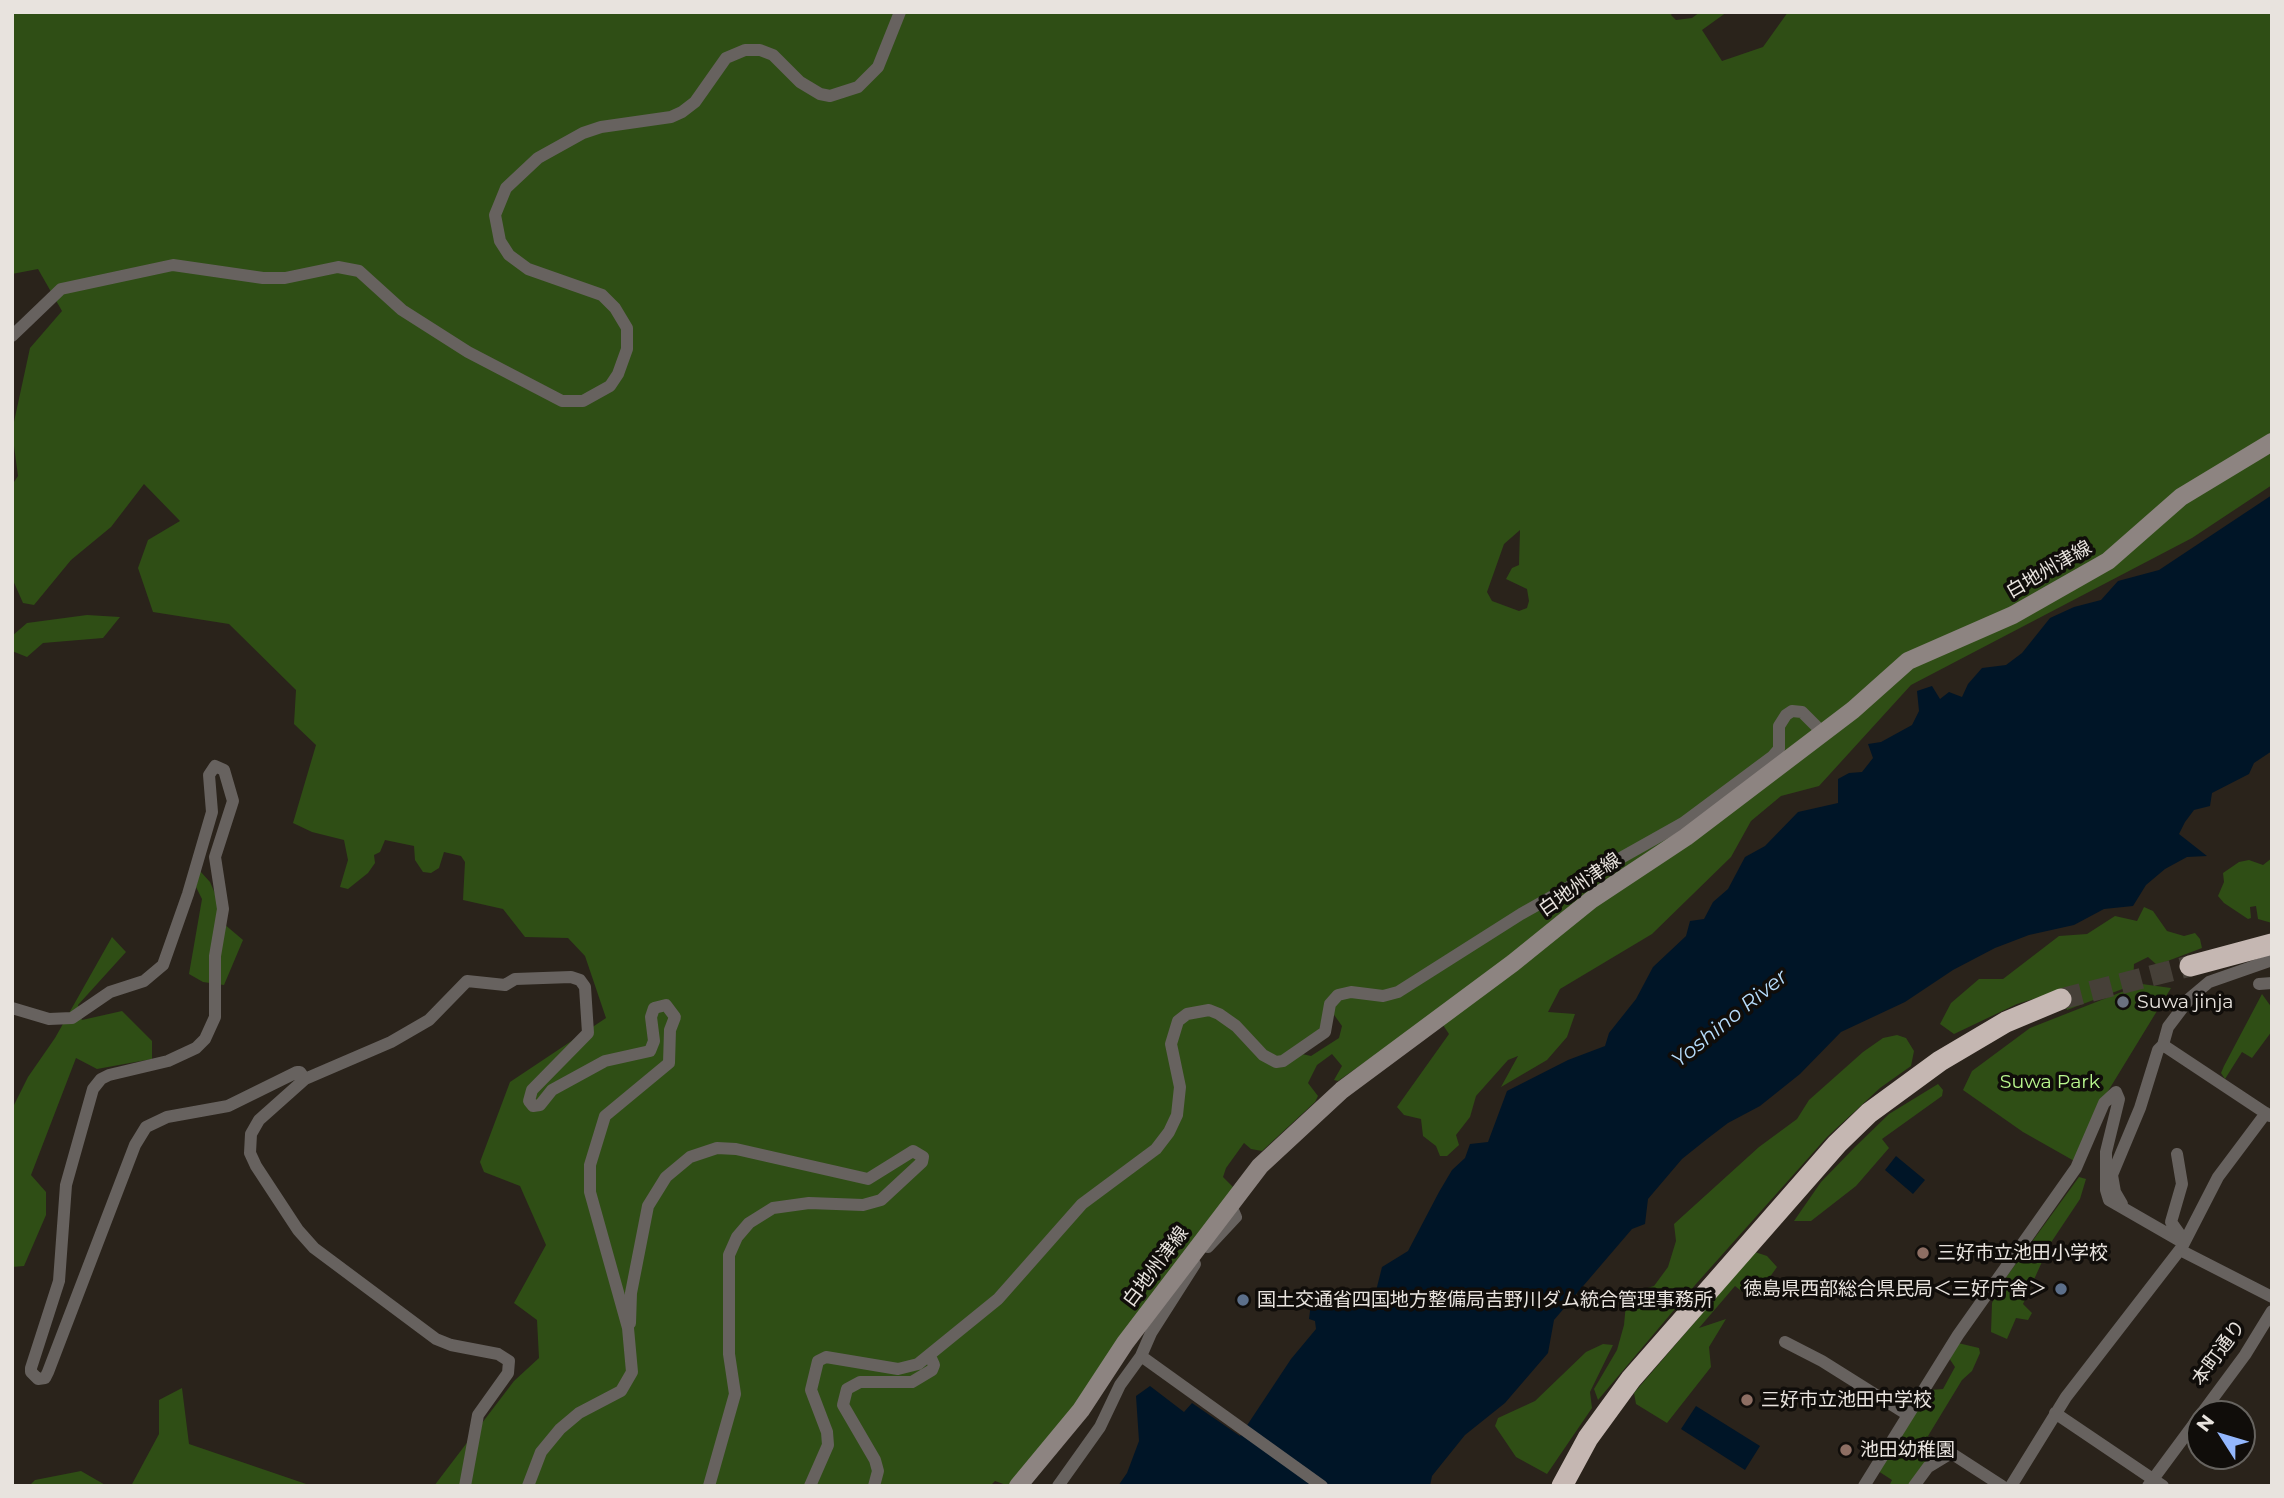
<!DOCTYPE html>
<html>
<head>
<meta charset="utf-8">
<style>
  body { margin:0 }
  #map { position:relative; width:2284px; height:1498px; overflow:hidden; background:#2a231b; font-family:Montserrat,sans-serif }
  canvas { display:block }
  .frame { position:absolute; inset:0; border:14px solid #e8e3de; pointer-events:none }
  .north { position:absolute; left:2186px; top:1400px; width:70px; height:70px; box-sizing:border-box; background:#100d0a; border:2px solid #66635f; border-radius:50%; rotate:307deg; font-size:19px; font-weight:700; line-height:28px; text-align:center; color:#e8e3de }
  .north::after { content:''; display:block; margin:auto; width:24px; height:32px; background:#93b7fd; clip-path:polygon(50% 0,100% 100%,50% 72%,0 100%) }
</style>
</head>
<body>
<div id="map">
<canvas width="2284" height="1498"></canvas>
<div class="frame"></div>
<div class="north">N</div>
</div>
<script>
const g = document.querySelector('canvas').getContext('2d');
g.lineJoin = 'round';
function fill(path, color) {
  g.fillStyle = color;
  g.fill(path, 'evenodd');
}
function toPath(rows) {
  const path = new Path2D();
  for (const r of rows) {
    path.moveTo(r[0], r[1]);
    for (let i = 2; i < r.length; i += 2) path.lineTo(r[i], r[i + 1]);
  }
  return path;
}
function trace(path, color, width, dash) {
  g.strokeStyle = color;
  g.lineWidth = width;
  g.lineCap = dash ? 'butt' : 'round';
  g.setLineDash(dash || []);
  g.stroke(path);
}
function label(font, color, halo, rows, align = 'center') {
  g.font = font + ' Montserrat,"Noto Sans JP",sans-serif';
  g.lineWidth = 7;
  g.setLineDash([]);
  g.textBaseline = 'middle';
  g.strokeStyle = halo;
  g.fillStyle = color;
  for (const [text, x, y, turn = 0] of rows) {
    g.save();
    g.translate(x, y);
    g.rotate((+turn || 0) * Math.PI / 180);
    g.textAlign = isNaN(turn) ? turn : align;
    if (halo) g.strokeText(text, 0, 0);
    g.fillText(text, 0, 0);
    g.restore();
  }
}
fill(toPath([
  [12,12,1673,12,1671,15,1676,20,1692,18,1700,12,1727,12,1702,30,1722,61,1763,47,1788,12,2272,12,2272,485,2192,538,1911,685,1819,786,1781,796,1751,821,1731,857,1652,934,1560,989,1548,1012,1575,1014,1567,1037,1547,1060,1501,1087,1518,1056,1508,1060,1476,1096,1470,1117,1456,1135,1459,1145,1447,1156,1440,1156,1436,1146,1423,1136,1421,1119,1404,1115,1397,1107,1449,1034,1435,1013,1338,1081,1334,1080,1342,1066,1332,1054,1317,1065,1308,1083,1318,1096,1315,1102,1262,1151,1251,1149,1244,1143,1226,1168,1223,1177,1234,1188,1086,1391,1009,1486,995,1481,990,1486,434,1486,514,1381,539,1358,537,1320,514,1303,546,1245,520,1186,484,1172,480,1162,510,1082,606,1018,585,956,568,938,525,937,503,909,463,900,465,862,461,856,444,852,439,868,431,873,423,872,415,860,414,846,385,840,380,852,374,855,375,863,368,873,348,889,340,887,348,860,344,840,312,832,293,823,316,745,294,724,296,690,229,624,153,612,138,568,148,540,180,521,144,484,111,527,71,560,34,605,23,603,12,578,12,485,18,476,12,431,30,348,62,311,38,269,12,274],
  [1520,530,1519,565,1512,568,1506,579,1527,589,1529,601,1527,608,1519,611,1492,601,1487,592,1504,544],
  [1342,989,1332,1012,1342,1026,1339,1038,1311,1056,1302,1054,1270,1063,1272,1056,1282,1057,1319,1031,1325,1012],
  [87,615,120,617,103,638,43,643,27,657,12,651,12,636,27,623],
  [2272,858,2272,923,2258,919,2256,906,2250,907,2251,918,2248,919,2224,903,2218,896,2224,882,2223,873,2239,862,2249,860,2263,865],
  [200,871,210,882,217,898,217,918,243,940,224,985,203,982,189,974,202,899,196,887],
  [2144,907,2153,911,2167,931,2184,936,2195,933,2200,939,2202,948,2157,965,2148,957,2134,964,2133,985,2067,1010,2059,991,2017,1004,1954,1034,1940,1024,1951,1003,1979,979,2003,979,2059,936,2087,934,2115,916,2137,921],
  [112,937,126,952,78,1005,82,1020,122,1011,152,1041,152,1059,97,1069,76,1058,31,1175,46,1192,46,1215,24,1266,12,1267,12,1109,28,1077,55,1038],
  [2142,984,2171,988,2102,1101,2076,1162,2023,1132,1963,1090,1972,1071,2030,1028],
  [2262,994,2272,1008,2272,1031,2252,1058,2242,1052,2225,1079,2221,1073,2224,1066],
  [1897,1035,1906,1038,1914,1051,1911,1066,1880,1088,1827,1137,1696,1284,1598,1400,1594,1389,1617,1350,1624,1325,1626,1303,1634,1292,1654,1286,1668,1267,1676,1241,1674,1224,1759,1147,1797,1119,1809,1100,1863,1052,1883,1038],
  [1938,1084,1943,1090,1942,1096,1882,1139,1889,1148,1856,1186,1811,1221,1794,1221,1821,1182,1855,1147,1889,1114],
  [2079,1177,2086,1179,2080,1199,2050,1244,2023,1304,2032,1313,2028,1320,2016,1318,2007,1339,1991,1332,1992,1303,1999,1287],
  [1755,1252,1767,1256,1777,1267,1767,1281,1750,1298,1735,1286,1699,1328,1726,1319,1709,1347,1711,1367,1667,1423,1636,1404,1634,1393],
  [1958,1343,1979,1348,1980,1353,1972,1371,1962,1380,1928,1436,1939,1448,1908,1486,1889,1486,1892,1480,1878,1471,1930,1390,1943,1389,1955,1367,1949,1358],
  [1603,1344,1613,1345,1590,1392,1592,1408,1547,1474,1516,1457,1495,1426,1498,1418,1535,1401,1586,1352],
  [182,1388,189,1444,312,1486,131,1486,159,1434,159,1400],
  [81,1471,107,1486,29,1486,35,1480]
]), '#2f4e15');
fill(toPath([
  [2272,495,2272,751,2254,763,2249,774,2212,793,2210,806,2194,810,2185,822,2179,834,2207,856,2187,857,2165,869,2146,885,2133,906,2104,909,2074,925,2029,935,1995,948,1953,970,1905,1002,1841,1032,1800,1074,1760,1106,1728,1123,1707,1139,1682,1159,1648,1199,1645,1224,1632,1229,1554,1320,1548,1353,1505,1403,1465,1435,1432,1476,1430,1486,1118,1486,1127,1473,1139,1441,1136,1396,1150,1386,1184,1412,1192,1403,1240,1436,1291,1359,1316,1329,1315,1321,1309,1319,1312,1295,1351,1303,1376,1291,1382,1267,1408,1251,1439,1192,1452,1170,1465,1158,1470,1144,1488,1142,1507,1091,1568,1060,1605,1046,1609,1033,1636,999,1653,967,1686,936,1690,921,1704,919,1713,902,1728,889,1745,857,1765,846,1798,812,1838,803,1838,779,1849,773,1862,772,1873,758,1868,744,1881,742,1912,725,1919,711,1917,691,1932,686,1940,699,1949,692,1962,697,1968,684,1982,668,2006,665,2022,653,2050,618,2074,607,2101,600,2118,581,2159,570],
  [1896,1156,1925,1180,1913,1194,1885,1170],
  [1696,1406,1760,1446,1745,1470,1681,1429]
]), '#001527');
trace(toPath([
  [2061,999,2190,966]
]), '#464038', 21, [21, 10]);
trace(toPath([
  [12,336,61,289,173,265,263,278,285,278,338,267,359,271,402,310,468,352,562,401,583,401,610,386,618,374,627,349,627,328,615,308,602,295,528,269,509,255,500,241,495,215,506,188,538,158,583,133,601,127,671,117,682,112,695,102,726,58,745,50,760,50,773,55,800,82,820,94,830,96,858,87,878,67,900,12],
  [2259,984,2272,983],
  [12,1008,49,1019,72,1018,110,992,144,981,163,965,188,894,212,812,209,775,215,766,224,770,233,801,215,857,223,909,215,956,215,1017,205,1039,196,1048,168,1061,109,1075,101,1079,93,1089,66,1185,59,1281,31,1368,31,1372,38,1379,45,1378,48,1372,135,1145,146,1127,167,1117,228,1106,297,1072,300,1072,305,1079],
  [2270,1116,2163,1045,2168,1027,2190,998,2209,982,2272,960],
  [2177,1154,2182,1184,2171,1222,2181,1236],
  [2122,1204,2115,1192,2112,1175,2140,1108,2158,1050,2163,1045],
  [1208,1247,1236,1217,1230,1203],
  [2180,1250,2272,1297],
  [1195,1264,1151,1333,1141,1356,1322,1486],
  [630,1323,631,1293,648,1206,666,1177,690,1157,717,1148,736,1149,868,1179,913,1151,923,1157,922,1162,881,1200,863,1205,809,1203,773,1208,749,1223,737,1237,729,1255,729,1354,735,1394,709,1486],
  [1785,1342,1822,1361,1908,1415],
  [2055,1413,2163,1486],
  [465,1486,478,1415,508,1373,509,1361,498,1354,451,1345,436,1339,314,1248,298,1230,256,1166,250,1153,251,1134,259,1120,305,1079,391,1042,429,1020,467,981,505,985,515,979,571,977,580,980,585,987,588,1033,532,1090,529,1101,533,1106,540,1105,552,1090,605,1061,650,1051,654,1041,651,1017,654,1008,666,1005,675,1017,670,1030,669,1063,605,1116,590,1165,590,1192,628,1328,632,1372,621,1391,579,1413,560,1429,541,1452,528,1486],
  [810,1486,828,1445,827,1432,811,1390,818,1361,826,1357,898,1369,918,1364,998,1299,1082,1204,1156,1149,1169,1132,1177,1115,1180,1087,1171,1044,1178,1021,1187,1014,1209,1010,1219,1014,1236,1026,1263,1055,1276,1062,1283,1061,1325,1032,1330,1004,1338,995,1351,992,1383,996,1398,992,1521,914,1683,823,1773,756,1779,749,1779,726,1786,715,1792,711,1802,712,1823,733],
  [874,1486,878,1471,875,1460,843,1405,847,1389,860,1382,912,1382,932,1370,934,1365,930,1356],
  [1058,1486,1100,1427,1120,1385,1141,1356],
  [1864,1486,1958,1335,2076,1168,2104,1103,2116,1092,2119,1099,2106,1152,2106,1190,2109,1200,2182,1242],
  [1914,1486,1928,1467,1951,1453,2002,1486],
  [2011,1486,2066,1397,2182,1247,2218,1177,2266,1113],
  [2148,1486,2245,1355,2272,1311]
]), '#67625f', 12);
trace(toPath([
  [1018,1486,1081,1410,1125,1343,1260,1166,1342,1090,1513,963,1591,900,1686,837,1853,710,1908,661,2013,615,2108,561,2181,497,2272,442]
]), '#8d8481', 18);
trace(toPath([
  [2190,966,2272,944],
  [1562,1486,1588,1438,1631,1379,1837,1144,1869,1113,1940,1061,2006,1022,2061,999]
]), '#c5b7b2', 21);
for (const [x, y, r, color] of [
  [2123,1002,7,"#6b7280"],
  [1923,1253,7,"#8d6e63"],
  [2061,1289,7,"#5c6f8a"],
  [1243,1300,7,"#5c6f8a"],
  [1747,1400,7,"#8d6e63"],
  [1846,1450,7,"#8d6e63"]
]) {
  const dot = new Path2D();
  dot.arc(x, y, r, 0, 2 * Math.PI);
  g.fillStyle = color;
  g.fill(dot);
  trace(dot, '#100d0a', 2.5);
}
label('19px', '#e8e3de', '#100d0a', [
  ["白地州津線",2049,570,-30],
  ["白地州津線",1580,885,-35],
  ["白地州津線",1156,1267,-53],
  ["本町通り",2219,1353,-54]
]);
label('19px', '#e8e3de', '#100d0a', [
  ["Suwa jinja",2137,1002],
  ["三好市立池田小学校",1937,1253],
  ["徳島県西部総合県民局＜三好庁舎＞",2047,1289,"right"],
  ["国土交通省四国地方整備局吉野川ダム統合管理事務所",1257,1300],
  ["三好市立池田中学校",1761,1400],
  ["池田幼稚園",1860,1450]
], 'left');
label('19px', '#baf88f', '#100d0a', [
  ["Suwa Park",2050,1082]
]);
label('italic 21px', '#b6dcfb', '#100d0a', [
  ["Yoshino River",1730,1019,-39]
]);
</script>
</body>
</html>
